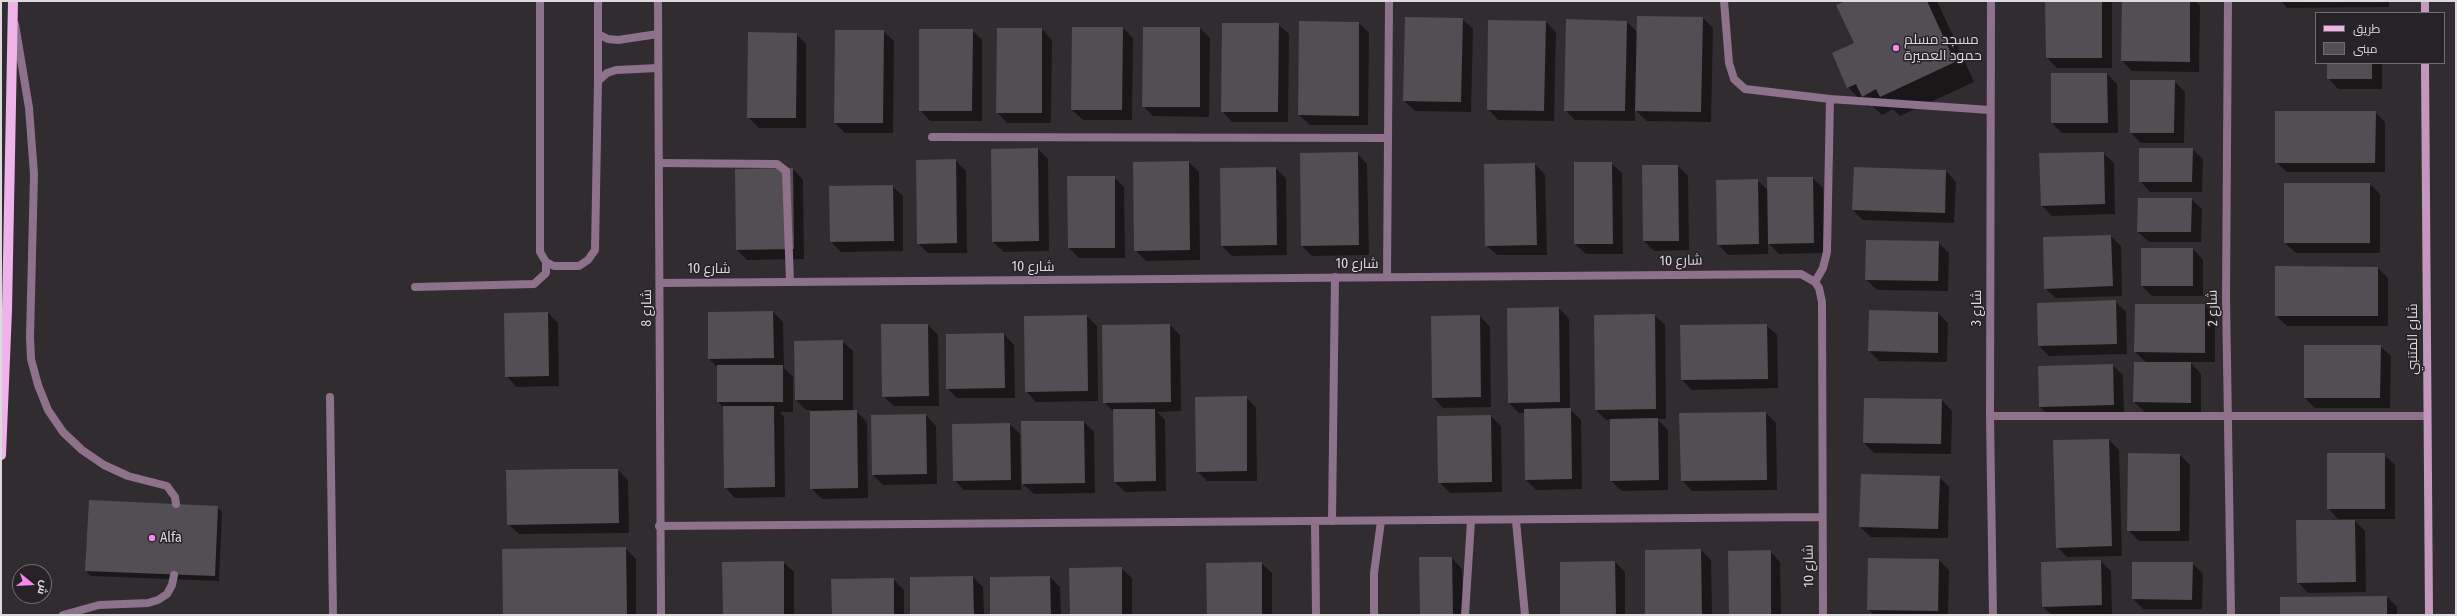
<!DOCTYPE html>
<html>
<head>
<meta charset="utf-8">
<style>
  body { margin:0 }
  #map { position:relative; width:2457px; height:616px; overflow:hidden; background:#312c30; font-family:"Fira Sans Condensed",Cairo,sans-serif }
  canvas { display:block }
  .frame { position:absolute; inset:0; border:2px solid #dddadd; pointer-events:none }
  .legend { position:absolute; left:2315px; top:12px; width:130px; height:52px; box-sizing:border-box; background:#272227; border:1px solid #706c70; margin:0; padding:5px 7px; list-style:none; font-size:12px; color:#dddadd }
  .legend li { display:flex; align-items:center; gap:8px; height:20px }
  .legend b { width:20px; border:1px solid #706c70 }
  .north { position:absolute; left:12px; top:564px; width:40px; height:40px; box-sizing:border-box; background:#272227; border:1px solid #706c70; border-radius:50%; rotate:108deg; font-size:11px; font-weight:700; line-height:16px; text-align:center; color:#dddadd }
  .north::after { content:''; display:block; margin:auto; width:14px; height:18px; background:#f589ef; clip-path:polygon(50% 0,100% 100%,50% 72%,0 100%) }
</style>
</head>
<body>
<div id="map">
<canvas width="2457" height="616"></canvas>
<div class="frame"></div>
<ul class="legend">
<li><b style="height:5px;background:#eeb4e9"></b>طريق</li>
<li><b style="height:11px;background:#534e53"></b>مبنى</li>
</ul>
<div class="north">ش</div>
</div>
<script>
const g = document.querySelector('canvas').getContext('2d');
g.lineJoin = 'round';
function fill(path, color) {
  g.fillStyle = color;
  g.fill(path, 'evenodd');
}
function toPath(rows) {
  const path = new Path2D();
  for (const r of rows) {
    path.moveTo(r[0], r[1]);
    for (let i = 2; i < r.length; i += 2) path.lineTo(r[i], r[i + 1]);
  }
  return path;
}
function trace(path, color, width, dash) {
  g.strokeStyle = color;
  g.lineWidth = width;
  g.lineCap = dash ? 'butt' : 'round';
  g.setLineDash(dash || []);
  g.stroke(path);
}
function label(font, color, halo, rows, align = 'center') {
  g.font = font + ' "Fira Sans Condensed",Cairo,sans-serif';
  g.lineWidth = 3;
  g.setLineDash([]);
  g.textBaseline = 'middle';
  g.strokeStyle = halo;
  g.fillStyle = color;
  for (const [text, x, y, turn = 0] of rows) {
    g.save();
    g.translate(x, y);
    g.rotate((+turn || 0) * Math.PI / 180);
    g.textAlign = isNaN(turn) ? turn : align;
    if (halo) g.strokeText(text, 0, 0);
    g.fillText(text, 0, 0);
    g.restore();
  }
}
fill(toPath([
  [1849,1,1937,1,1974,82,1900,116,1893,109,1882,115,1871,105,1867,107,1848,87,1855,44],
  [2046,1,2112,2,2112,68,2057,68,2047,58],
  [2123,1,2195,1,2200,6,2199,72,2132,71,2122,61],
  [2281,1,2389,1,2389,7,2287,8],
  [1703,18,1713,28,1711,122,1647,121,1635,110,1635,121,1575,120,1565,110,1627,22,1638,33],
  [1462,19,1473,29,1471,112,1415,111,1404,101],
  [1546,22,1556,32,1554,121,1498,120,1488,109],
  [1359,23,1369,33,1368,125,1310,125,1299,115],
  [1278,24,1289,34,1288,122,1232,122,1222,111],
  [1123,28,1133,38,1132,120,1083,120,1072,110],
  [1200,28,1210,38,1209,117,1153,116,1143,106],
  [1042,29,1052,40,1051,123,1007,123,997,112],
  [972,30,982,40,982,121,930,121,920,110],
  [883,31,894,41,893,133,845,133,835,123],
  [796,34,806,44,806,128,759,128,748,117],
  [2328,63,2382,63,2382,89,2338,89,2328,78],
  [2107,74,2117,84,2118,133,2062,133,2052,123],
  [2174,81,2185,92,2184,143,2141,143,2131,133],
  [2375,112,2385,122,2385,172,2287,172,2276,162],
  [1038,149,1048,159,1049,251,1004,252,993,242],
  [2192,149,2203,159,2202,192,2150,192,2140,181],
  [1357,153,1367,164,1369,255,1312,256,1302,246],
  [2103,153,2114,163,2115,214,2052,216,2042,206],
  [955,160,966,171,967,253,928,253,918,243],
  [1189,162,1199,172,1200,260,1146,261,1135,250],
  [1575,163,1611,163,1622,173,1623,254,1586,254,1575,244],
  [1535,164,1545,175,1547,255,1497,255,1486,245],
  [1678,166,1688,176,1689,250,1654,251,1644,241],
  [1275,168,1286,178,1287,255,1232,256,1222,246],
  [793,169,803,180,804,259,747,260,737,250],
  [1946,171,1956,182,1954,223,1863,220,1853,210],
  [1114,177,1124,187,1125,258,1079,258,1069,248],
  [1813,178,1823,188,1824,253,1779,254,1768,243,1768,254,1728,255,1718,244,1757,180,1769,191],
  [2370,184,2380,194,2380,253,2296,253,2285,243],
  [892,186,903,196,903,251,841,252,831,242],
  [2191,199,2202,209,2201,242,2149,242,2138,232],
  [2111,236,2121,246,2122,296,2056,298,2045,288],
  [1938,242,1949,253,1948,291,1877,290,1866,279],
  [2193,249,2203,260,2203,296,2152,296,2142,286],
  [2378,268,2388,278,2388,326,2287,326,2276,316],
  [2115,301,2126,312,2127,354,2049,356,2039,346],
  [2136,305,2205,305,2215,316,2215,362,2190,362,2201,374,2201,412,2145,412,2134,402,2135,363,2147,363,2135,352],
  [1559,308,1569,319,1570,409,1581,420,1582,489,1536,490,1526,480,1525,413,1519,413,1509,403],
  [1870,311,1938,313,1948,323,1947,362,1879,361,1869,351],
  [773,312,783,322,784,368,793,377,793,412,780,412,784,417,785,497,735,498,725,487,724,408,718,402,718,368,709,359],
  [548,313,558,323,559,386,517,387,506,376],
  [1654,315,1665,325,1666,419,1657,419,1668,430,1668,490,1622,491,1611,481,1611,420,1606,420,1596,410],
  [1087,316,1097,326,1098,401,1036,402,1026,391,1025,317],
  [1480,316,1490,327,1491,407,1443,408,1433,397],
  [928,325,938,335,939,406,894,406,883,396],
  [1170,325,1180,335,1181,411,1157,412,1165,420,1166,491,1125,492,1115,482,1114,412,1104,402],
  [1766,325,1777,335,1778,388,1692,390,1682,380],
  [1004,334,1014,345,1015,398,957,398,947,388],
  [842,341,853,351,853,411,856,411,867,422,868,498,822,499,811,488,811,410,806,410,796,400],
  [2305,346,2380,346,2391,356,2390,408,2315,408,2305,398],
  [2112,365,2123,375,2124,415,2051,417,2040,407],
  [1246,397,1256,408,1257,481,1207,481,1197,471],
  [1942,400,1952,411,1951,454,1874,453,1864,443],
  [1766,413,1776,423,1777,490,1692,491,1682,480],
  [926,415,936,426,937,484,883,485,873,475,872,416],
  [1491,416,1501,426,1502,492,1450,493,1439,482],
  [1084,422,1094,432,1095,493,1034,494,1023,484],
  [1010,424,1020,434,1021,490,964,490,954,480],
  [2109,440,2119,450,2122,556,2067,557,2057,547],
  [2384,454,2395,465,2395,519,2338,519,2328,508],
  [2180,455,2190,465,2189,541,2139,541,2128,530],
  [618,470,628,480,629,533,519,534,508,524],
  [1939,477,1949,487,1948,538,1871,537,1860,527],
  [217,507,222,512,219,581,91,576,86,571],
  [2355,521,2365,531,2366,592,2308,593,2298,582],
  [625,548,636,559,636,615,504,615],
  [1701,550,1711,560,1712,615,1646,615],
  [1770,551,1780,562,1781,615,1730,615],
  [1452,558,1462,569,1463,615,1421,615],
  [1939,560,1949,570,1948,615,1874,615,1868,609],
  [2100,561,2111,571,2112,615,2052,615,2043,607],
  [783,562,794,572,794,615,724,615],
  [1615,562,1625,572,1625,615,1561,615],
  [1261,563,1272,573,1272,615,1208,615],
  [2192,563,2203,574,2202,609,2143,609,2133,599],
  [1121,568,1132,578,1132,615,1071,615],
  [973,577,983,587,984,615,911,615,911,578],
  [1050,577,1060,587,1061,615,991,615],
  [893,579,904,590,904,615,833,615],
  [2387,597,2397,607,2397,615,2281,615]
]), '#0007');
fill(toPath([
  [1846,1,1927,1,1955,62,1880,97,1876,89,1862,97,1856,84,1847,88,1832,53,1854,43,1836,5],
  [2045,1,2102,1,2102,58,2046,58],
  [2122,1,2190,1,2190,62,2121,61],
  [1637,16,1703,17,1701,112,1635,111],
  [1405,17,1463,18,1461,102,1403,101],
  [1566,19,1627,21,1625,111,1564,111],
  [1488,20,1546,21,1544,111,1487,110],
  [1299,21,1359,22,1359,116,1298,115],
  [1222,23,1279,23,1278,112,1221,112],
  [1072,27,1123,27,1122,110,1071,110],
  [1143,27,1200,27,1200,107,1142,107],
  [997,28,1042,28,1042,113,996,113],
  [919,29,973,29,972,111,919,111],
  [835,30,884,30,883,123,834,123],
  [748,32,797,33,796,118,747,118],
  [2327,63,2372,63,2372,79,2327,79],
  [2051,73,2107,73,2108,123,2051,123],
  [2130,80,2175,80,2174,133,2130,133],
  [2275,111,2376,111,2375,163,2275,163],
  [1038,148,1039,241,992,242,991,149],
  [2139,148,2193,148,2192,182,2139,182],
  [1358,152,1359,245,1301,246,1300,153],
  [2104,152,2105,204,2041,206,2039,153],
  [956,159,957,243,917,244,916,160],
  [1189,161,1190,250,1134,251,1133,162],
  [1574,162,1612,162,1613,244,1574,244],
  [1535,163,1537,245,1485,246,1484,164],
  [1642,165,1678,165,1679,241,1643,241],
  [1276,167,1277,245,1221,246,1220,168],
  [1854,167,1946,170,1945,213,1852,210],
  [793,168,794,249,736,250,735,169],
  [1067,176,1115,176,1115,248,1068,248],
  [1767,177,1813,177,1814,243,1768,244],
  [1758,179,1759,244,1717,245,1716,180],
  [2284,183,2370,183,2370,243,2284,243],
  [893,185,894,241,830,242,829,186],
  [2138,198,2192,198,2191,232,2137,232],
  [2111,235,2113,286,2044,289,2043,237],
  [1866,240,1939,241,1938,281,1865,280],
  [2141,248,2193,248,2193,286,2141,286],
  [2275,266,2378,267,2378,316,2275,316],
  [2116,300,2117,344,2038,346,2037,303],
  [2135,304,2205,304,2205,353,2134,352],
  [1559,307,1560,402,1508,403,1507,308],
  [1869,310,1938,312,1938,353,1868,351],
  [773,311,774,358,708,359,708,312],
  [548,312,549,376,505,377,504,313],
  [1655,314,1656,409,1595,410,1594,315],
  [1087,315,1088,391,1025,392,1024,316],
  [1480,315,1481,397,1432,398,1431,316],
  [881,324,928,324,929,396,882,397],
  [1170,324,1171,402,1103,403,1102,325],
  [1767,324,1768,379,1681,380,1680,325],
  [1004,333,1005,388,946,389,946,334],
  [843,340,843,400,795,400,794,341],
  [2304,345,2381,345,2380,398,2304,398],
  [2134,362,2191,362,2191,403,2133,402],
  [2113,364,2114,405,2039,407,2038,366],
  [717,365,783,365,783,402,717,402],
  [1247,396,1247,471,1196,472,1195,397],
  [1864,398,1942,399,1941,444,1863,443],
  [723,406,774,406,775,487,724,488],
  [1571,408,1572,479,1525,480,1524,409],
  [1113,409,1155,409,1156,481,1114,482],
  [857,410,858,488,810,489,810,411],
  [1766,412,1767,480,1681,481,1679,413],
  [926,414,927,474,872,475,871,415],
  [1491,415,1492,482,1438,483,1437,416],
  [1658,418,1659,480,1610,481,1610,419],
  [1021,421,1084,421,1085,483,1022,484],
  [1010,423,1011,480,953,481,952,424],
  [2109,439,2112,546,2056,548,2053,440],
  [2128,453,2180,454,2180,531,2127,531],
  [2327,453,2385,453,2385,509,2327,509],
  [568,469,618,469,619,523,507,525,506,470],
  [1861,474,1940,476,1938,529,1859,527],
  [89,500,218,506,215,576,85,571],
  [2296,520,2355,520,2356,582,2297,583],
  [626,547,627,615,503,615,502,549],
  [1701,549,1702,615,1645,615,1645,550],
  [1771,550,1771,615,1729,615,1728,551],
  [1419,557,1452,557,1453,615,1420,615],
  [1868,558,1939,559,1938,611,1867,610],
  [2101,560,2102,605,2042,607,2041,562],
  [784,561,784,615,723,615,722,562],
  [1615,561,1616,615,1560,615,1560,562],
  [1262,562,1262,615,1207,615,1206,563],
  [2132,562,2193,562,2192,600,2132,599],
  [1122,567,1122,615,1070,615,1069,568],
  [973,576,974,615,910,615,910,577],
  [1050,576,1051,615,990,615,990,577],
  [894,578,894,615,832,615,831,579],
  [2387,596,2387,615,2280,615,2280,597]
]), '#534e53');
trace(toPath([
  [540,1,540,252,546,262,554,266,579,266,588,260,595,250,598,81,607,73,616,70,658,68],
  [598,1,598,34,608,39,618,40,658,34],
  [1724,1,1729,63,1734,79,1745,89,1830,99],
  [15,24,29,108,34,174,30,337,31,359,38,385,48,410,63,432,82,450,104,465,128,476,167,486,175,497,176,504],
  [598,81,598,34],
  [932,137,1388,138],
  [659,163,777,164,786,171,790,282],
  [1815,282,1823,268,1827,252,1830,99,1990,110],
  [415,287,534,284,546,273,546,262],
  [330,397,333,615],
  [1990,416,2426,416],
  [1332,521,1335,277],
  [1516,521,1525,615],
  [63,615,99,605,148,603,158,600,167,594,172,585,174,575],
  [1465,615,1471,521]
]), '#8e718b', 8);
trace(toPath([
  [658,1,661,615],
  [1991,1,1990,416,1993,615],
  [2228,1,2226,297,2231,615],
  [1387,277,1389,1],
  [660,283,1801,274,1815,282,1819,288,1822,302,1823,615],
  [1315,521,1316,615],
  [659,526,1822,517],
  [1374,615,1374,573,1381,521]
]), '#8e718b', 8);
trace(toPath([
  [2425,1,2425,13],
  [2425,63,2429,615]
]), '#c497c0', 8);
trace(toPath([
  [1,455,7,310,13,1]
]), '#eeb4e9', 10);
for (const [x, y, r, color] of [
  [1896,48,4,"#f589ef"],
  [152,538,4,"#f589ef"]
]) {
  const dot = new Path2D();
  dot.arc(x, y, r, 0, 2 * Math.PI);
  g.fillStyle = color;
  g.fill(dot);
  trace(dot, '#272227', 1.5);
}
label('14px', '#dddadd', '#272227', [
  ["مسجد مسلم",1904,40],
  ["حمود العميرة",1904,56],
  ["Alfa",160,538]
], 'left');
label('14px', '#dddadd', '#272227', [
  ["شارع 10",1681,261,-1],
  ["شارع 10",1357,264],
  ["شارع 10",1033,267],
  ["شارع 10",709,269],
  ["شارع 8",647,308,-90],
  ["شارع 3",1977,308,-90],
  ["شارع 2",2213,308,-91],
  ["شارع المتنبي",2413,339,-90],
  ["شارع 10",1809,566,-91]
]);
</script>
</body>
</html>
